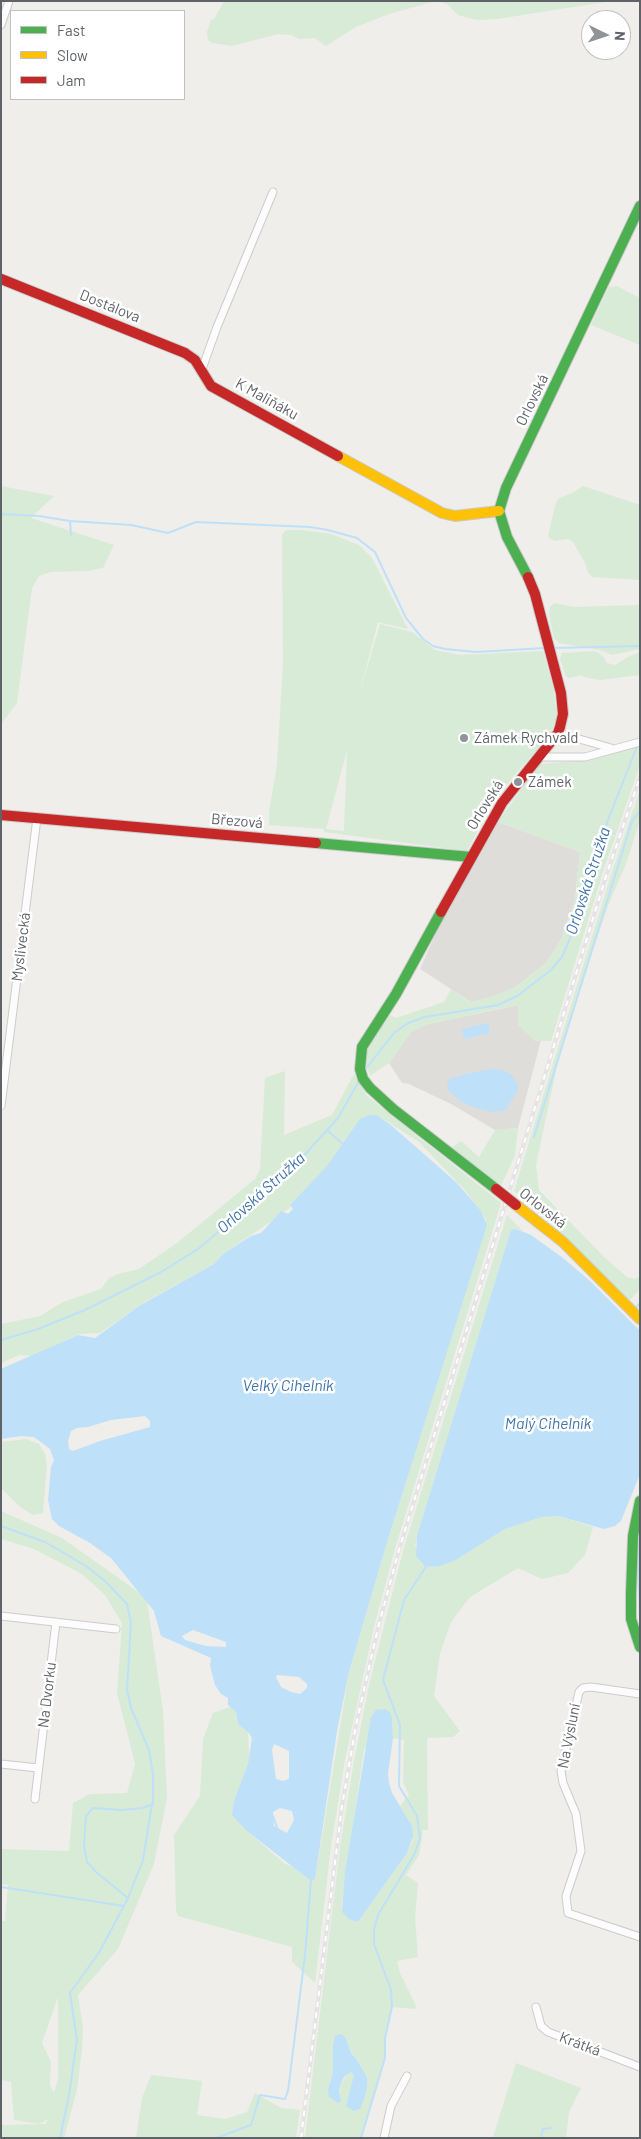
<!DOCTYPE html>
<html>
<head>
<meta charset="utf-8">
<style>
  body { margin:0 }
  #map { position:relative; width:641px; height:2139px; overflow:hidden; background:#efeeea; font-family:Barlow,sans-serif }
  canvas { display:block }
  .frame { position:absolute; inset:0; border:2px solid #5f6368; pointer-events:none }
  .legend { position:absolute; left:10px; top:10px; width:175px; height:90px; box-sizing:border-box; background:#fff; border:1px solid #bfc1c3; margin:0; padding:6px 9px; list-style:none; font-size:15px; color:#5f6368 }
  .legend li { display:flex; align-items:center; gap:10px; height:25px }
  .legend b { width:25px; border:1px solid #bfc1c3 }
  .north { position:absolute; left:581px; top:10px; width:50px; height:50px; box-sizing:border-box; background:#fff; border:1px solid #bfc1c3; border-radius:50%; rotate:94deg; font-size:14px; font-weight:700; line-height:20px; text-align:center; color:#5f6368 }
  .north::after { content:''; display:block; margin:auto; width:18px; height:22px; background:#919496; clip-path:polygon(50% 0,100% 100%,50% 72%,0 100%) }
</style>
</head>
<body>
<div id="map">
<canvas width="641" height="2139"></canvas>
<div class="frame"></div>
<ul class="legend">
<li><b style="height:6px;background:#4caf50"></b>Fast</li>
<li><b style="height:6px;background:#ffc107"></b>Slow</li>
<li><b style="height:6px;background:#c62828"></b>Jam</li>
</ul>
<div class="north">N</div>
</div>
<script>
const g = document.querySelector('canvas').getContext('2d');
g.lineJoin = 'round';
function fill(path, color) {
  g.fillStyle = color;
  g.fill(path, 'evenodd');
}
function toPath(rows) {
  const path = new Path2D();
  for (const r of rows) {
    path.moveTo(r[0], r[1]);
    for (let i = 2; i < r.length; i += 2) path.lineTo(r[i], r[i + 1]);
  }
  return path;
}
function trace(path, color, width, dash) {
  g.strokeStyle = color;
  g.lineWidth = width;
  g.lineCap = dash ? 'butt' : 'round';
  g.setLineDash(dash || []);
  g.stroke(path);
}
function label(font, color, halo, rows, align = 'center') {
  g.font = font + ' Barlow,sans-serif';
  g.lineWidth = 5;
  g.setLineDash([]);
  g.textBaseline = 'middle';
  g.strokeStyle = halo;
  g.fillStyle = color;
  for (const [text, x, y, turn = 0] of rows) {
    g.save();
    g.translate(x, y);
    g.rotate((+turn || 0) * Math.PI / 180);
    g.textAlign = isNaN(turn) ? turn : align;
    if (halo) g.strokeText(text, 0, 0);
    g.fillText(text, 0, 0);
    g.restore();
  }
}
fill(toPath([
  [498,822,580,852,575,899,561,940,546,963,514,988,489,998,471,1002,420,969,444,915],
  [519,1005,535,1041,541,1040,518,1128,495,1130,451,1104,409,1084,402,1083,389,1063,411,1032,428,1024]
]), '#dfddda');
fill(toPath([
  [224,1,612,1,497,19,477,20,458,15,447,4,436,1,389,14,356,27,326,46,315,38,299,39,291,35,278,34,232,46,212,43,208,40,207,32,211,20,214,19],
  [617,286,640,298,640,345,591,325,609,287],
  [1,486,54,496,31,518,114,545,103,568,88,571,51,572,39,576,32,588,17,703,1,724],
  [583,486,640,505,640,580,592,577,587,571,586,565,573,542,568,539,555,541,549,538,548,536,555,506,558,499,574,492],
  [286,530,302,530,331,534,359,545,372,558,408,629,378,622,359,695,380,624,412,632,435,650,460,655,543,651,553,687,557,717,550,734,496,797,467,851,324,832,324,829,269,825,269,812,277,765,283,663,282,535],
  [347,750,344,831,326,829],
  [554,603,574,607,640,605,640,649,612,655,600,650,559,643,554,638,549,615,550,607],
  [595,651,604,657,607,663,615,665,628,657,640,652,640,675,600,680,584,677,582,675,570,678,566,677,560,659,562,653],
  [640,747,640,765,603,872,551,1041,535,1041,518,1025,518,1005,428,1024,411,1032,389,1063,370,1076,365,1059,368,1047,390,1015,396,1018,444,1002,451,989,470,1002,489,998,514,988,546,963,561,940,575,899,580,852,498,822,539,764,585,760],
  [640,790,640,820,626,864,609,903,575,1005,557,1066,536,1165,539,1190,605,1258,627,1277,635,1279,640,1277,640,1289,629,1301,567,1239,514,1191,611,875],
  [285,1071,284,1135,332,1115,354,1074,367,1096,501,1203,395,1549,374,1627,345,1760,331,1846,315,1983,292,1962,292,1947,178,1916,176,1910,174,1835,200,1796,203,1739,213,1713,230,1707,236,1712,238,1724,248,1732,249,1754,247,1831,285,1864,292,1866,311,1881,315,1879,349,1672,388,1539,486,1219,464,1189,419,1142,377,1115,290,1205,291,1207,283,1212,281,1211,273,1220,223,1254,214,1264,145,1302,100,1333,79,1334,32,1356,19,1355,1,1363,1,1324,40,1316,63,1302,101,1289,109,1278,118,1274,139,1269,177,1243,255,1179,260,1169,265,1078],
  [518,1128,515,1155,501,1186,451,1148,461,1141,479,1157,495,1130],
  [507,1215,523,1231,516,1229,511,1231,415,1545,431,1567,456,1560,505,1529,542,1517,558,1516,593,1527,585,1555,568,1573,542,1579,518,1568,470,1597,451,1622,440,1654,434,1696,460,1731,453,1737,427,1738,428,1830,423,1830,419,1855,406,1875,418,1883,415,1917,418,1957,397,1961,400,1973,416,2006,415,2009,392,2007,386,2037,385,2058,360,2138,305,2138,340,1847,354,1761,369,1685,403,1551],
  [392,1718,393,1738,404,1740,403,1782,409,1795,400,1806,409,1821,412,1842,407,1853,358,1922,342,1912,342,1903,364,1749],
  [346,2039,351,2053,357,2060,367,2077,352,2084,354,2075,351,2072,348,2074,341,2083,339,2095,330,2082,333,2072,333,2045],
  [26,1439,39,1444,45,1454,47,1466,43,1513,33,1515,20,1507,1,1488,1,1442],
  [1,1511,62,1538,140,1593,147,1601,163,1711,167,1798,154,1864,118,1949,78,1995,83,2027,82,2049,77,2090,64,2138,1,2138,1,2125,46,2124,48,2119,39,2124,14,2120,11,2082,1,2080,1,1921,5,1921,8,1885,1,1884,1,1849,69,1851,73,1803,90,1794,127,1793,135,1764,117,1693,122,1623,105,1595,82,1574,34,1549,1,1539],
  [58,1997,58,2080,54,2093,50,2085,51,2062,42,2043],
  [516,2063,581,2088,569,2112,566,2138,493,2137],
  [151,2075,202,2081,197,2115,225,2119,247,2112,255,2093,281,2108,300,2110,296,2138,136,2138,142,2098]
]), '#d8ebd6');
fill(toPath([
  [488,1023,490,1033,464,1039,462,1029],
  [491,1069,503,1070,512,1075,519,1088,506,1110,492,1112,473,1107,460,1101,448,1090,447,1085,449,1079,465,1074],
  [377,1115,392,1126,457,1183,481,1211,487,1225,388,1539,349,1672,337,1731,315,1879,311,1881,247,1831,232,1815,234,1801,248,1764,252,1738,249,1733,238,1724,236,1712,228,1705,228,1698,221,1694,215,1685,210,1666,211,1658,161,1636,154,1611,111,1558,90,1543,59,1526,52,1519,48,1500,51,1467,54,1460,50,1449,34,1437,21,1436,1,1439,1,1369,78,1335,95,1338,139,1306,214,1264,223,1254,251,1236,261,1233,281,1211,288,1214,293,1209,290,1205,327,1166,360,1119,369,1115],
  [145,1416,150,1421,150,1427,100,1441,73,1451,69,1449,68,1441,71,1431,77,1428,88,1427,111,1420],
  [193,1630,226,1642,226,1647,206,1646,185,1640,182,1636],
  [277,1675,299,1677,307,1684,307,1688,300,1694,291,1692,281,1687,276,1677],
  [274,1744,289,1751,289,1779,283,1781,276,1779,272,1750],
  [280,1808,292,1811,294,1820,287,1833,274,1826,273,1812],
  [516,1229,531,1235,563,1258,590,1281,640,1331,640,1474,621,1521,615,1526,604,1529,558,1516,542,1517,505,1529,456,1560,440,1566,426,1567,416,1556,417,1536,511,1230],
  [385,1709,390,1712,392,1718,393,1738,388,1774,389,1783,392,1793,412,1826,413,1836,407,1853,358,1922,349,1919,342,1912,345,1872,371,1717,376,1710],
  [342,2034,346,2039,351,2053,357,2060,367,2077,367,2088,364,2099,360,2109,354,2111,346,2106,354,2075,351,2072,344,2077,341,2083,339,2091,341,2101,338,2103,329,2097,328,2090,333,2072,333,2045,335,2036]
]), '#bfe0f9');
trace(toPath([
  [1,514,39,516,70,521,131,525,168,533,196,522,310,527,328,530,357,538,375,552,406,618,423,639,433,646,445,649,476,652,545,648],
  [70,521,71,535],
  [552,648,640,646],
  [365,1070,394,1033,408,1023,425,1017,498,1005,517,996,551,970,562,957,569,941,608,820,638,744],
  [327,1130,343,1144],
  [534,1137,632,821,640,811],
  [635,1309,640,1303],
  [1,1340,38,1329,85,1310,161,1272,198,1249,289,1172,338,1118,359,1081],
  [1,1526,45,1542,86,1566,105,1581,127,1604,131,1623,127,1690,131,1708,149,1750,153,1775,153,1804,143,1808,121,1810,93,1808,86,1816,84,1846,87,1862,96,1872,128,1898,100,1951,70,1993,77,2040,69,2095,60,2138],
  [640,1535,638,1560,640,1618],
  [273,1816,278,1830],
  [1,1887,124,1906],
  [128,1898,143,1860,152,1804],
  [216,2138,251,2125,260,2095,285,2099,288,2091,305,1955,311,1880],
  [361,2138,385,2058,385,2038,392,2007,391,1990,374,1944,374,1930,378,1915,414,1855,420,1839,417,1816,399,1786,400,1725,383,1680,404,1600,427,1565],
  [541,2138,543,2129,551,2128]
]), '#bfe0f9', 2);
const street = toPath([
  [1,25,9,1],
  [202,369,217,327,273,192],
  [558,733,611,748],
  [539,757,585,757,640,742],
  [1,1106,37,818],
  [1,1616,116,1629],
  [640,1694,591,1687,583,1688,579,1692,561,1771,563,1783,576,1814,581,1851,566,1896,568,1913,640,1937],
  [1,1764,38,1768],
  [35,1799,56,1622],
  [536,2007,541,2026,548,2032,640,2067],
  [384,2138,391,2106,407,2076]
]);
const fast = toPath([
  [528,577,507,537,499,511,506,488,640,206],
  [316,843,471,857],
  [441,912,396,994,362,1047,360,1069,363,1079,370,1088,393,1109,496,1189],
  [640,1501,633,1536,631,1594,631,1619,640,1647]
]);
const slow = toPath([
  [338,456,442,513,455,516,499,511],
  [516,1205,563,1242,640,1319]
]);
const jam = toPath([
  [1,279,185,353,195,360,211,386,338,456],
  [1,815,316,843],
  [441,912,502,803,558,733,560,727,563,714,561,693,535,594,528,577]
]);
trace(street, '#cbcccc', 9);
trace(fast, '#cacacb', 12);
trace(slow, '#cacacb', 12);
trace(jam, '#cacacb', 12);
trace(street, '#fdfcfc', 7);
trace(fast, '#4caf50', 10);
trace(slow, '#ffc107', 10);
trace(jam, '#c62828', 10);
const rail = toPath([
  [301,2138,342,1806,356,1725,378,1628,399,1550,607,873,640,777]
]);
trace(rail, '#e4e4e4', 4);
trace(rail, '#fff', 2, [5.5]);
const jamBridge = toPath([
  [496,1189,516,1205]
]);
trace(jamBridge, '#cacacb', 12, []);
trace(jamBridge, '#c62828', 10);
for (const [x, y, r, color] of [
  [464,738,5,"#919496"],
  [518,782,5,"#919496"]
]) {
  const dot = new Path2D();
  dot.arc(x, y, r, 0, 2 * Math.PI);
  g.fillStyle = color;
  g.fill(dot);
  trace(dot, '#fff', 2);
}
label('15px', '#5f6368', '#fff', [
  ["Dostálova",110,306,22],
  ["K Maliňáku",267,399,29],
  ["Orlovská",532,400,-64],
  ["Orlovská",485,805,-58],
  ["Březová",237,821,5],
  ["Myslivecká",21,947,-83],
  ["Orlovská",543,1208,38],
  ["Na Dvorku",47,1695,-83],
  ["Na Výsluní",569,1736,-79],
  ["Krátká",580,2044,21]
]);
label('15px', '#5f6368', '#fff', [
  ["Zámek Rychvald",474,738],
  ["Zámek",528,782]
], 'left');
label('italic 16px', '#4174aa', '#fff', [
  ["Orlovská Stružka",588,881,-72],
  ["Orlovská Stružka",261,1193,-42],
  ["Velký Cihelník",288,1386],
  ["Malý Cihelník",548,1424]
]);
</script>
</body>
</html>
